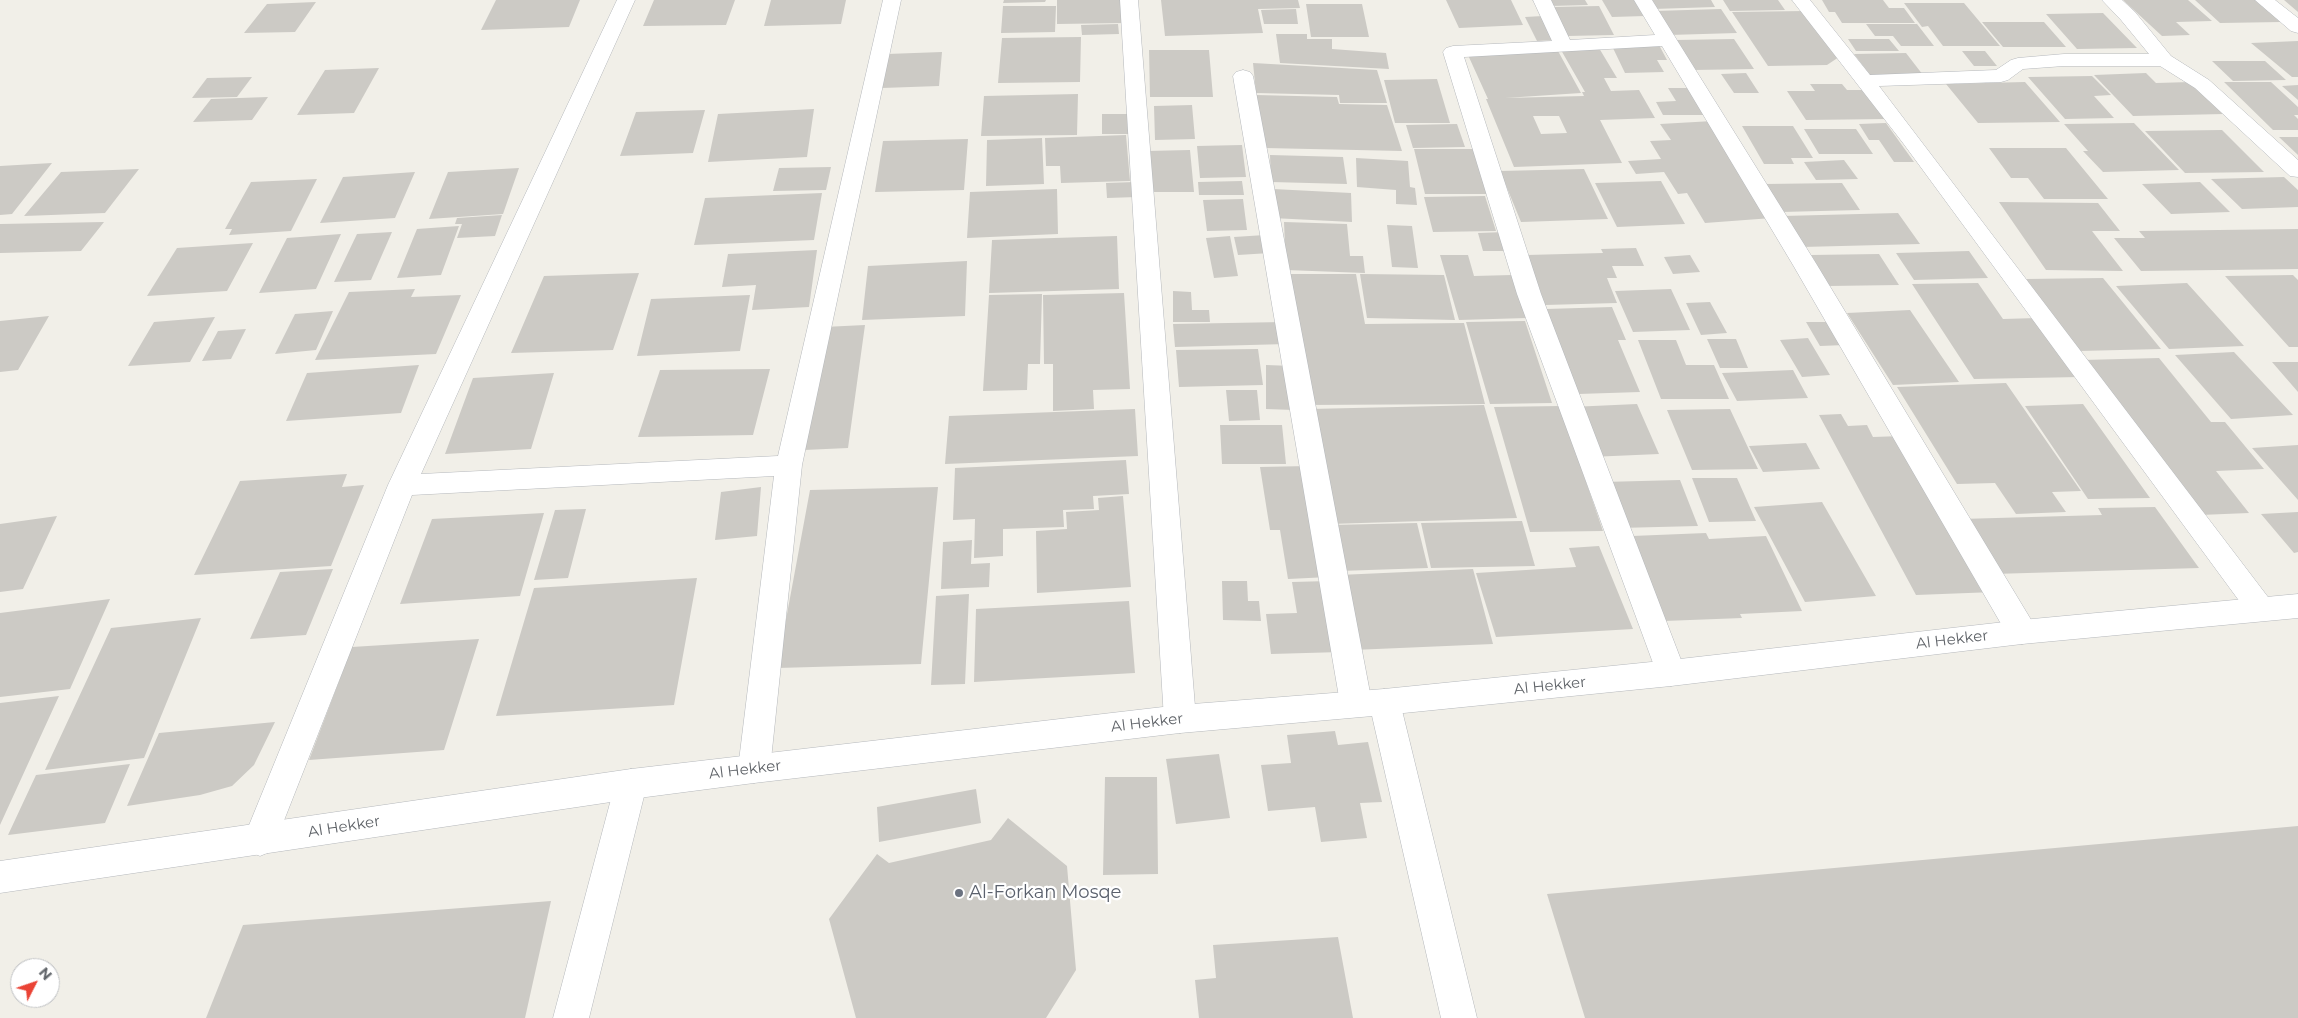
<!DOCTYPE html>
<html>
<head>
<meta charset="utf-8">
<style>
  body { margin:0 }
  #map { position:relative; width:2298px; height:1018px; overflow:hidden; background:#f1efe8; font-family:Montserrat,sans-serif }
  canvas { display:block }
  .north { position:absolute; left:10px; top:958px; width:50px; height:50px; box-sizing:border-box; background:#fff; border:1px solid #bfc1c3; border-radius:50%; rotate:49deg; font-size:14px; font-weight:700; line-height:20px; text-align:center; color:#5f6368 }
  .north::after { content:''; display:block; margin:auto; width:18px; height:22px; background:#ea4335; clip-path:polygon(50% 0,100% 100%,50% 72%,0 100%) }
</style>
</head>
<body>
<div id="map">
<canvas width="2298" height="1018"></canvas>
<div class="north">N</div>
</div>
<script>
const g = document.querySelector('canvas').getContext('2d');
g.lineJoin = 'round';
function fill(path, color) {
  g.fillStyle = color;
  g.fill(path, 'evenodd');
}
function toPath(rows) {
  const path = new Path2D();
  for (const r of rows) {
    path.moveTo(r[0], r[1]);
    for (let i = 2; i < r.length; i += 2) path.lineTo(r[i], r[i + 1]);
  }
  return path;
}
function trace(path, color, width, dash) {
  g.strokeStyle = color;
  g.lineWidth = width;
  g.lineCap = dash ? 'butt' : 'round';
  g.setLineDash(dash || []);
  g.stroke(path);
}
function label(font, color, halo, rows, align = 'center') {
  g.font = font + ' Montserrat,sans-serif';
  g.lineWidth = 4.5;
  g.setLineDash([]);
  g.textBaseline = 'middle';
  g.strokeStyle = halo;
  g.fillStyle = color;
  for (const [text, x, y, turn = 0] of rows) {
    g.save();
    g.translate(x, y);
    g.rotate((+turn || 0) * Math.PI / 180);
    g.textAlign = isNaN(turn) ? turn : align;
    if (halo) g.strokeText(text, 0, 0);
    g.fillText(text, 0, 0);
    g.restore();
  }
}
fill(toPath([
  [496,0,580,0,569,27,481,30],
  [654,0,735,0,726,25,643,26],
  [771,0,846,0,841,24,764,26],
  [1004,0,1046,0,1045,2,1003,3],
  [1057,0,1123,0,1125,23,1057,24],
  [1161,0,1298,0,1300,8,1258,9,1263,33,1165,36],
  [1446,0,1511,0,1523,25,1459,28],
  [1548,0,1585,0,1588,5,1551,6],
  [1602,0,1636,0,1645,16,1612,17],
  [1648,0,1711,0,1715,7,1653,9],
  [1723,0,1778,0,1785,10,1730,11],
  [1822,0,1883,0,1889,8,1904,8,1915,23,1842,23,1835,12,1829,12],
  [2123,0,2188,0,2212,21,2176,22,2190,35,2162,36],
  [2195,0,2255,0,2281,22,2220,23],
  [2284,0,2298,0,2298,12],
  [316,2,295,32,244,33,267,4],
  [1904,3,1964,3,2000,46,1943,46,1928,26,1922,27],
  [1306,4,1362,4,1369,37,1311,37],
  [1003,6,1056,6,1055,32,1001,33],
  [1599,6,1614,35,1567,36,1553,7],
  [1296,9,1298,24,1264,24,1261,10],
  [1721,9,1737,33,1669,35,1654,11],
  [1805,11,1839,57,1827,65,1768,66,1732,12],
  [2103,13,2137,48,2077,49,2046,14],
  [1543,16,1556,40,1537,41,1525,17],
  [1982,22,2044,22,2066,47,2003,47],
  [1118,24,1119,34,1082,35,1081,25],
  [1866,24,1917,24,1934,46,1901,46,1893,36,1875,36],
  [1276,34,1307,34,1307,39,1332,39,1332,49,1386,53,1389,69,1280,63],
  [1081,37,1080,82,998,83,1002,38],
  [1734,39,1754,69,1694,70,1676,40],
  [1848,39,1889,39,1899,51,1856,51],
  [2298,41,2298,77,2292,77,2251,43],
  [1659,45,1667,60,1657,60,1664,72,1625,73,1612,46],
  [1599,48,1617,78,1604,78,1611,91,1639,90,1655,118,1600,120,1622,163,1514,167,1486,99,1488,99,1468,55,1558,51,1581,93,1505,98,1584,96,1582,92,1585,92,1561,50],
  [1533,116,1559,116,1567,133,1541,134],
  [1149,50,1209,50,1213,97,1150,97],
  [1962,51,1985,51,1997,66,1974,66],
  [942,52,939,86,882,88,887,54],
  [1906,53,1923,75,1870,75,1854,54],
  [2212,61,2265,61,2286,80,2233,81],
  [1253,63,1377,70,1387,103,1340,103,1339,95,1256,93],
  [379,68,354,113,297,115,325,70],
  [1746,73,1759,93,1734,93,1721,74],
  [2146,73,2156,83,2191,82,2224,114,2133,116,2094,75],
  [2092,76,2111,95,2094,96,2114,118,2065,119,2028,77],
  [252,77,237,97,192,98,207,78],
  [1437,79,1450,123,1395,123,1384,80],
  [2025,82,2060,122,1978,123,1946,84],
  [2224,82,2271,82,2298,107,2298,115,2294,115,2298,119,2298,130,2273,130],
  [1810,84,1842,84,1847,90,1863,90,1885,119,1806,120,1787,91,1815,91],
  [2298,85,2298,100,2282,86],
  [1668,88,1694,88,1709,115,1663,115,1656,102,1676,101],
  [1078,94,1077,135,981,136,984,96],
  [1256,95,1337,97,1339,104,1387,105,1402,151,1265,148],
  [268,97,252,120,193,122,211,99],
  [1192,105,1195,139,1155,140,1154,106],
  [814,109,807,157,708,162,718,114],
  [705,110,693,153,620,156,636,112],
  [1102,114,1135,114,1135,134,1102,134],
  [1713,121,1772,218,1705,223,1687,193,1678,194,1664,172,1636,174,1628,161,1661,159,1650,141,1671,140,1660,124],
  [1886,123,1914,162,1894,162,1879,140,1869,140,1859,124],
  [2134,123,2179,170,2103,172,2083,151,2088,151,2064,124],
  [1457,124,1465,147,1413,148,1406,125],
  [1742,126,1793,126,1813,158,1791,158,1794,164,1764,164],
  [1804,129,1856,129,1873,154,1819,154],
  [2222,130,2264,172,2185,173,2145,131],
  [1126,135,1130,181,1061,183,1060,166,1046,166,1045,138],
  [2279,137,2298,137,2298,155],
  [1042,138,1044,184,986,186,987,140],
  [968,139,964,190,875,192,883,141],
  [1242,145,1246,177,1200,178,1197,146],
  [1989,148,2066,148,2108,199,2044,199,2028,178,2011,178],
  [1414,149,1476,149,1489,194,1425,194],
  [1190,150,1194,192,1149,192,1147,151],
  [1270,155,1343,157,1347,184,1271,182],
  [1356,158,1408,161,1410,187,1415,188,1417,205,1396,204,1396,190,1357,187],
  [1844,160,1858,179,1816,180,1804,162],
  [52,163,12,214,0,215,0,166],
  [831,167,826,190,773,191,779,168],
  [519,168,503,214,429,219,448,172],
  [139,169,105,213,24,216,61,172],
  [1584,169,1608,219,1521,222,1500,171],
  [415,172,395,218,320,223,343,177],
  [2284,177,2298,190,2298,207,2242,209,2211,179],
  [317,179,291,231,229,235,232,229,225,229,251,182],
  [1242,181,1244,195,1199,195,1198,182],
  [1661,181,1685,224,1617,227,1595,183],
  [1135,182,1137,197,1107,198,1106,183],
  [2200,182,2230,212,2171,214,2142,184],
  [1842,183,1860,210,1781,212,1765,184],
  [1057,189,1058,234,967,238,970,192],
  [1273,189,1351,193,1352,222,1272,218],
  [822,193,814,240,694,245,705,198],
  [1485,196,1496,231,1433,232,1424,197],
  [1243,199,1247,230,1207,231,1203,200],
  [1999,202,2098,203,2120,231,2092,231,2123,271,2046,270],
  [1898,213,1920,244,1802,247,1783,216],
  [502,215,495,236,457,238,462,224,455,224,457,218],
  [104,222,81,251,0,253,0,224],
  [1284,222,1347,224,1350,256,1363,256,1365,273,1286,270],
  [1387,225,1412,226,1418,268,1392,267],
  [459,226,441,275,397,278,417,229],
  [2298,229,2298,269,2141,271,2114,238,2145,238,2139,231],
  [392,232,371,280,334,282,357,234],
  [1505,232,1511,251,1483,251,1478,233],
  [341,234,316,289,259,293,287,238],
  [1265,235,1270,253,1238,255,1234,237],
  [1117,236,1119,289,989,293,992,240],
  [1230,236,1238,276,1214,278,1206,238],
  [253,243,227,291,147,296,177,248],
  [1636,248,1644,266,1612,266,1617,278,1607,278,1617,303,1545,305,1527,255,1603,253,1601,249],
  [817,250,809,307,752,310,756,285,722,287,728,254],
  [1969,251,1988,278,1914,280,1896,253],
  [1879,254,1899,285,1829,286,1811,255],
  [1440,255,1468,255,1474,276,1512,275,1527,318,1459,320],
  [1690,255,1700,272,1673,274,1664,257],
  [967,261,965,316,862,320,868,266],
  [639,273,613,350,511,353,544,276],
  [1287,274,1356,274,1365,324,1464,323,1485,404,1304,405],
  [1360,274,1444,275,1455,320,1367,318],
  [2293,275,2298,280,2298,347,2289,347,2225,276],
  [2103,278,2161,349,2079,351,2026,279],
  [1978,283,2003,319,2037,318,2080,377,1974,379,1912,284],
  [2187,283,2244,346,2169,349,2116,286],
  [415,289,411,297,461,295,436,354,315,360,349,292],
  [1671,289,1690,330,1633,332,1615,291],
  [1173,291,1191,292,1192,310,1209,310,1210,322,1173,322],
  [1124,293,1130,389,1093,390,1094,409,1053,411,1053,364,1044,364,1043,295],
  [1042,294,1040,364,1028,364,1027,390,983,391,989,295],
  [750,295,740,351,637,356,651,299],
  [1710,302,1727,333,1701,335,1686,303],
  [1612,307,1626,340,1618,340,1640,392,1578,394,1546,309],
  [1910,310,1959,382,1893,385,1847,313],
  [333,311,316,350,275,354,295,314],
  [49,316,18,370,0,372,0,321],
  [215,317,190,362,128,366,154,322],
  [1525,321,1552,403,1490,404,1466,322],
  [1284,322,1287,344,1175,347,1173,324],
  [1806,322,1832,322,1845,345,1820,346],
  [865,325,848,448,804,450,824,327],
  [246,329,231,359,202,361,218,331],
  [1808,338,1830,375,1802,377,1780,340],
  [1707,339,1736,339,1748,368,1720,368],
  [1638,340,1676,340,1686,365,1714,365,1729,399,1661,399],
  [1258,349,1263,385,1179,387,1176,350],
  [2234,352,2293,415,2231,419,2175,355],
  [2159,358,2211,422,2225,422,2264,469,2216,471,2249,513,2200,515,2083,360],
  [2272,362,2298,362,2298,392],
  [419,365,401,413,286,421,307,373],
  [1266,365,1292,366,1294,410,1266,409],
  [770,369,753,435,638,437,660,370],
  [1793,370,1808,398,1737,401,1722,373],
  [554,373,531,449,445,454,473,378],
  [2006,383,2081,491,2052,492,2066,512,2016,514,1995,483,1957,484,1897,387],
  [1226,390,1257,390,1260,420,1229,421],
  [1637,404,1659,454,1590,457,1571,407],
  [2083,404,2150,498,2088,499,2025,406],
  [1484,405,1517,518,1330,524,1310,409],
  [1560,406,1603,531,1530,532,1494,407],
  [1135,409,1138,456,945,464,949,416],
  [1730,409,1758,469,1692,470,1667,410],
  [1841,414,1848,426,1867,425,1873,437,1902,436,1994,592,1916,595,1819,415],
  [1220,425,1282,425,1286,464,1222,464],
  [1806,443,1820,469,1763,472,1749,446],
  [2298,445,2298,500,2252,448],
  [1126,460,1129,494,1093,496,1094,509,1063,510,1064,527,1003,529,1003,556,974,558,975,519,953,520,955,468],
  [1308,466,1329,577,1288,579,1280,530,1270,530,1260,467],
  [347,474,342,487,364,485,331,566,194,575,240,481],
  [1692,478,1737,478,1756,521,1709,522],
  [1680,480,1698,526,1619,528,1603,482],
  [761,487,757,536,715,540,721,492],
  [938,487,921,664,777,668,810,490],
  [1123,496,1131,587,1037,593,1036,531,1067,529,1066,512,1099,510,1098,498],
  [1822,502,1876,596,1805,602,1754,507],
  [2155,507,2199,568,1993,574,1961,519,2102,515,2098,508],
  [586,509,568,578,534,580,555,510],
  [2298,512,2298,552,2294,553,2261,514],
  [544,513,520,596,400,604,432,519],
  [57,516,23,589,0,592,0,524],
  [1522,521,1535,566,1431,568,1421,523],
  [1417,523,1428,568,1339,571,1331,525],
  [1706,533,1709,539,1766,536,1802,611,1740,614,1742,618,1664,621,1632,536],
  [972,540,971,564,990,563,989,587,941,589,943,542],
  [1599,546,1633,629,1496,637,1476,573,1576,567,1569,548],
  [333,569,306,635,250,639,280,572],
  [1473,569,1493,644,1353,650,1339,575],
  [697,578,674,705,496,716,534,588],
  [1222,581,1247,581,1248,601,1259,601,1261,621,1223,620],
  [1329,581,1341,652,1271,654,1266,614,1297,613,1292,582],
  [969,594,965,684,931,685,936,596],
  [110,599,70,689,0,697,0,613],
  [1129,601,1135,673,974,682,976,609],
  [201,618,144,758,45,770,111,628],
  [479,639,444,750,309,760,352,647],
  [59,696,0,825,0,703],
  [275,722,254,765,232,786,200,795,127,806,159,733],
  [1335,731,1338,745,1368,742,1382,802,1360,803,1367,838,1321,842,1315,807,1268,811,1261,765,1291,763,1287,735],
  [1219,754,1230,818,1176,824,1166,759],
  [130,764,105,823,8,835,36,775],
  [1105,777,1157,777,1158,874,1103,875],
  [976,789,981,823,879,842,877,807],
  [1008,818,1067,866,1076,970,1046,1018,856,1018,829,919,877,854,889,863,991,840],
  [2298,826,2298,1018,1585,1018,1547,894],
  [551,901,525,1018,206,1018,243,925],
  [1338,937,1353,1018,1199,1018,1195,980,1216,978,1213,945]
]), '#cccac5');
const minor = toPath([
  [617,0,635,0,421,474,778,456,883,0,901,0,802,465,770,769,765,779,754,783,743,779,738,769,774,476,412,495,272,851,260,856,248,851,243,840,388,485,617,0],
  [1120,0,1138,0,1196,719,1191,729,1180,733,1169,729,1164,719,1120,0],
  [1533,0,1551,0,1570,40,1655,35,1634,0,1652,0,1817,265,2033,623,2037,632,2033,641,2022,644,2011,641,1793,265,1662,46,1464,57,1541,294,1686,673,1682,682,1671,686,1660,682,1517,294,1443,52,1446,48,1453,46,1552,41,1533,0],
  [1792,0,1810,0,1870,75,1996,70,2011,60,2018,58,2064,54,2149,54,2121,20,2102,0,2122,0,2135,12,2171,56,2209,80,2298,160,2298,177,2290,176,2195,88,2160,66,2064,66,2023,69,2008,80,2001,82,1879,86,2271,601,2276,609,2271,617,2261,621,2251,617,1903,143,1792,0],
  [2255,0,2275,0,2298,18,2298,33,2291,31,2255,0],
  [1243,70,1250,72,1253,76,1371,698,1373,693,1384,689,1395,693,1400,702,1477,1018,1441,1018,1370,707,1367,712,1356,716,1345,712,1340,703,1233,76,1236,72,1243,70],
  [631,769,643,774,647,784,589,1018,553,1018,615,784,619,774,631,769]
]);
const tertiary = toPath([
  [2298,594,2298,618,2022,644,1671,686,1384,715,1180,733,754,783,631,799,0,893,0,861,631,769,1180,705,1384,689,1671,660,2022,620,2298,594]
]);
trace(minor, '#b5b8bc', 1);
trace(tertiary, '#b5b8bc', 1);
fill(minor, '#fff');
fill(tertiary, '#fff');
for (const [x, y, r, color] of [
  [959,893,5,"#6b7280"]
]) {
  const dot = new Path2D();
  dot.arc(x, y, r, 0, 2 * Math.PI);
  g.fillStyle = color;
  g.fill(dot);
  trace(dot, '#fff', 2);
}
label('15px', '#5f6368', '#fff', [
  ["Al Hekker",1952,640,-7],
  ["Al Hekker",1550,686,-6],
  ["Al Hekker",1147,723,-7],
  ["Al Hekker",745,770,-7],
  ["Al Hekker",344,827,-9]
]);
label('18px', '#5b616d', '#fff', [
  ["Al-Forkan Mosqe",969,893]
], 'left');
</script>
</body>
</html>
